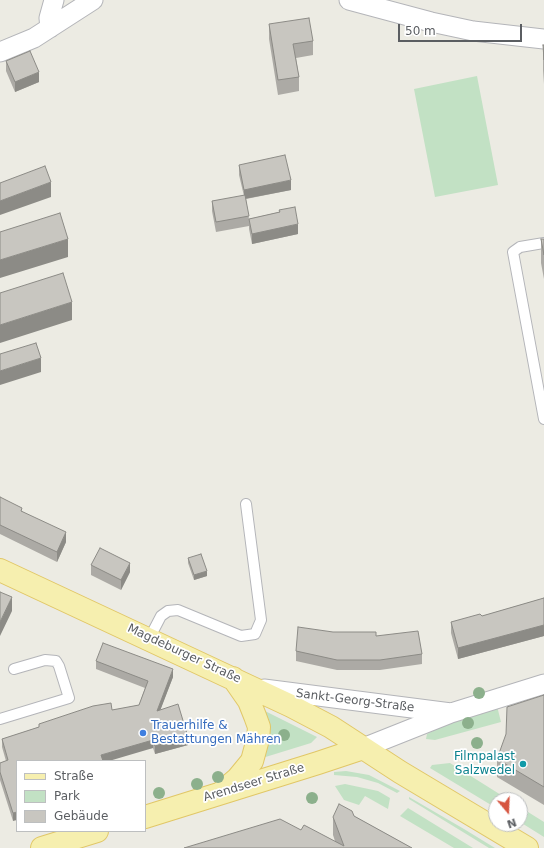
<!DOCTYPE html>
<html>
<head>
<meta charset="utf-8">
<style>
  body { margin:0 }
  #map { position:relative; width:544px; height:848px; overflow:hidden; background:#ecebe3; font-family:"DejaVu Sans",sans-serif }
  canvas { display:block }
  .legend { position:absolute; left:16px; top:760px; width:130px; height:72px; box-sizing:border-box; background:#fff; border:1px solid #bdbfc0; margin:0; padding:5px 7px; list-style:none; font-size:12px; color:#5b5e62 }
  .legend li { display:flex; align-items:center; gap:8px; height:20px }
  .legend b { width:20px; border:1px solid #bdbfc0 }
  .north { position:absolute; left:488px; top:792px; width:40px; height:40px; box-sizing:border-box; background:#fff; border:1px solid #bdbfc0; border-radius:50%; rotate:161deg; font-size:11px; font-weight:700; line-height:16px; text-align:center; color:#5b5e62 }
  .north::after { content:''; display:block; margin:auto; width:14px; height:18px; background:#d65540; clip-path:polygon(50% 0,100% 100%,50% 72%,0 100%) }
  .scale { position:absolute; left:398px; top:24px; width:124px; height:18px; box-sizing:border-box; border:2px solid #5b5e62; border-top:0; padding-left:5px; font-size:12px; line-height:14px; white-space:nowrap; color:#5b5e62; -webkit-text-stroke:3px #fff; paint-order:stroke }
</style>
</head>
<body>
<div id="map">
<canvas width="544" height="848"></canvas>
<ul class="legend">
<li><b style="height:5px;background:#f6efaf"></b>Straße</li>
<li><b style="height:11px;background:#c2e1c4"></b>Park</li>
<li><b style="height:11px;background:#c8c6c0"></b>Gebäude</li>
</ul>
<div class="north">N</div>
<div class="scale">50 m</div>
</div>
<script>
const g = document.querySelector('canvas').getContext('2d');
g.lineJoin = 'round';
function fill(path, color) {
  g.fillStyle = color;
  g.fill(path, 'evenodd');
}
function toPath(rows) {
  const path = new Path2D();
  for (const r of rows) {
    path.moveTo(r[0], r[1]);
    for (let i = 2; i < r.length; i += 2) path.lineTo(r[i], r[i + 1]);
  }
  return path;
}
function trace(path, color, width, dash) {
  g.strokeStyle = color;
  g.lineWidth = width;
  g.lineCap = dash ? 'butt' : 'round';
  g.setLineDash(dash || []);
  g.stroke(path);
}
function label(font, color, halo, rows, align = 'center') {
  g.font = font + ' "DejaVu Sans",sans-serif';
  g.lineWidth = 3.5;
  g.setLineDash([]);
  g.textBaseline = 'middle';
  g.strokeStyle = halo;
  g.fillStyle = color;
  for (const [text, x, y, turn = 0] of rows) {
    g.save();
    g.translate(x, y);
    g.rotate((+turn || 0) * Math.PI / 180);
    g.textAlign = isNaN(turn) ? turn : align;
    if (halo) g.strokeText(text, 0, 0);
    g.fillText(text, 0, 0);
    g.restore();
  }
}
fill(toPath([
  [477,76,498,185,435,197,414,89],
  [497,706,501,722,435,740,426,739,427,734,442,726],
  [261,709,317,737,311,743,259,759],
  [450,763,509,800,496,800,496,808,430,768,432,765],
  [346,771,369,775,400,791,397,793,378,783,357,777,334,775,334,772],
  [345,784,378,791,390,798,388,809,365,796,359,805,344,800,335,786],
  [409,797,464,829,495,848,489,848,409,799],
  [520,807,544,822,544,837,520,822],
  [408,808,473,848,454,848,400,816]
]), '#c2e1c4');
const lane = toPath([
  [544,243,520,247,513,252,544,419],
  [149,639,161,616,168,611,178,610,241,636,255,634,261,620,246,504],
  [0,719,69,698,59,666,56,661,45,660,14,669]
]);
const street = toPath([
  [349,0,431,22,473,31,544,39],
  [50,28,49,18,54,0],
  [0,52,34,38,93,0],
  [264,689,451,713],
  [363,748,451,713,544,684]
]);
const primary = toPath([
  [0,570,291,706,331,727,400,772,527,848],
  [223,791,238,778,252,761,258,739,259,727,255,716,249,701,233,678],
  [145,817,318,763,363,748],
  [42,848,97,831]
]);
trace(lane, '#b4b5b9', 12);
trace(street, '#b4b5b9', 21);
trace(primary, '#e1c767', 24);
trace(lane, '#fff', 10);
trace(street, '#fff', 19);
trace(primary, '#f6efaf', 22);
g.fillStyle = '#8cb08c';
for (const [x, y] of [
  [479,693],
  [468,723],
  [284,735],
  [477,743],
  [218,777],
  [197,784],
  [159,793],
  [312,798]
]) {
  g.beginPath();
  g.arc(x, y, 6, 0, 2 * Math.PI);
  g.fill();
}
fill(toPath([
  [269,24,313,41,313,55,296,58,299,77,299,91,278,95,269,39],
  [543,45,544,45,544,84,543,70],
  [6,61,39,82,15,92,6,71],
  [239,165,291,190,246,199,249,219,279,212,279,210,298,234,252,244,249,229,249,226,216,232,212,211,212,201,244,196,239,175],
  [541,239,544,239,544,279,541,263],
  [0,497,22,511,66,542,57,562,0,534],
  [188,558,207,576,194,580,188,563],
  [91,565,130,572,121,590,91,575],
  [544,598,544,636,458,659,451,633,451,622,482,616],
  [333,632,376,636,422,654,422,664,380,670,337,670,296,661,296,651],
  [96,661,173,677,160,710,188,745,155,754,153,748,17,761,13,821,0,780,0,763,6,761,2,747,2,739,39,727,39,724,139,705,145,688,96,669],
  [544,695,544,805,497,777,497,759],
  [354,816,412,848,184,848,301,830,335,841,333,835,333,817]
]), '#acaaa5');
fill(toPath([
  [39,72,39,82,15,92,15,82],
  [291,180,291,190,244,199,244,190],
  [51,182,51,197,0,215,0,201],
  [298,224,298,234,252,244,252,234],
  [68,239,68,257,0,278,0,260],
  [72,302,72,320,0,343,0,325],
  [41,358,41,372,0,385,0,371],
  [66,532,66,542,57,562,57,552],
  [130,563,130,572,121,590,121,580],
  [207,571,207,576,194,580,194,575],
  [12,597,12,611,0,636,0,622],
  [544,625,544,636,458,659,458,648],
  [173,669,173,677,157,719,157,711],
  [188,737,188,745,155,754,155,746],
  [153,740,153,748,109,761,101,761,101,755],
  [17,812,17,820,13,821,13,813]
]), '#8c8b86');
const building = toPath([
  [309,18,313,41,293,44,299,77,278,80,269,24,309,18],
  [543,45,544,45,544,60,543,45],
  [30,51,39,72,15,82,6,61,30,51],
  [285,155,291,180,244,190,239,165,285,155],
  [45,166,51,182,0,201,0,183,45,166],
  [245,195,249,216,216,222,212,201,245,195],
  [295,207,298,224,252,234,249,219,280,212,279,210,295,207],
  [60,213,68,239,0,260,0,232,60,213],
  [541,239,544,239,544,255,541,239],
  [63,273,72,302,0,325,0,293,63,273],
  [36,343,41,358,0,371,0,354,36,343],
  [0,497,22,508,21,511,66,532,57,552,0,525,0,497],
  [100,548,130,563,121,580,91,565,100,548],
  [201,554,207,571,194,575,188,558,201,554],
  [0,592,12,597,0,622,0,592],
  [544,598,544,625,458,648,451,622,480,614,482,616,544,598],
  [298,627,333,632,376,632,376,636,418,631,422,654,380,660,337,660,296,651,298,627],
  [103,643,173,669,157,711,178,704,188,737,155,746,153,740,101,755,103,761,17,761,17,812,13,813,0,772,0,763,8,760,2,739,39,727,39,724,93,706,111,703,112,710,139,705,148,681,96,661,103,643],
  [544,695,544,787,497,759,506,734,507,707,544,695],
  [339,804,352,811,354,816,412,848,184,848,280,819,301,830,304,825,344,846,333,817,339,804]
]);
fill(building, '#c8c6c0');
trace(building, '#8c8b86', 1);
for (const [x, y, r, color] of [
  [143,733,4,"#3f7fe0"],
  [523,764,4,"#0f9aa8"]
]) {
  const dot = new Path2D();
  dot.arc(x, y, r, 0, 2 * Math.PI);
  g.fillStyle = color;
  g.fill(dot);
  trace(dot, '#fff', 1.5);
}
label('12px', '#5b5e62', '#fff', [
  ["Magdeburger Straße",184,654,25],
  ["Sankt-Georg-Straße",355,701,7],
  ["Arendseer Straße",254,783,-17]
]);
label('12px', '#366cbe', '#fff', [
  ["Trauerhilfe &",151,726],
  ["Bestattungen Mähren",151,740]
], 'left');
label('12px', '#0d838f', '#fff', [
  ["Filmpalast",515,757],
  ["Salzwedel",515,771]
], 'right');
</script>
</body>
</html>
